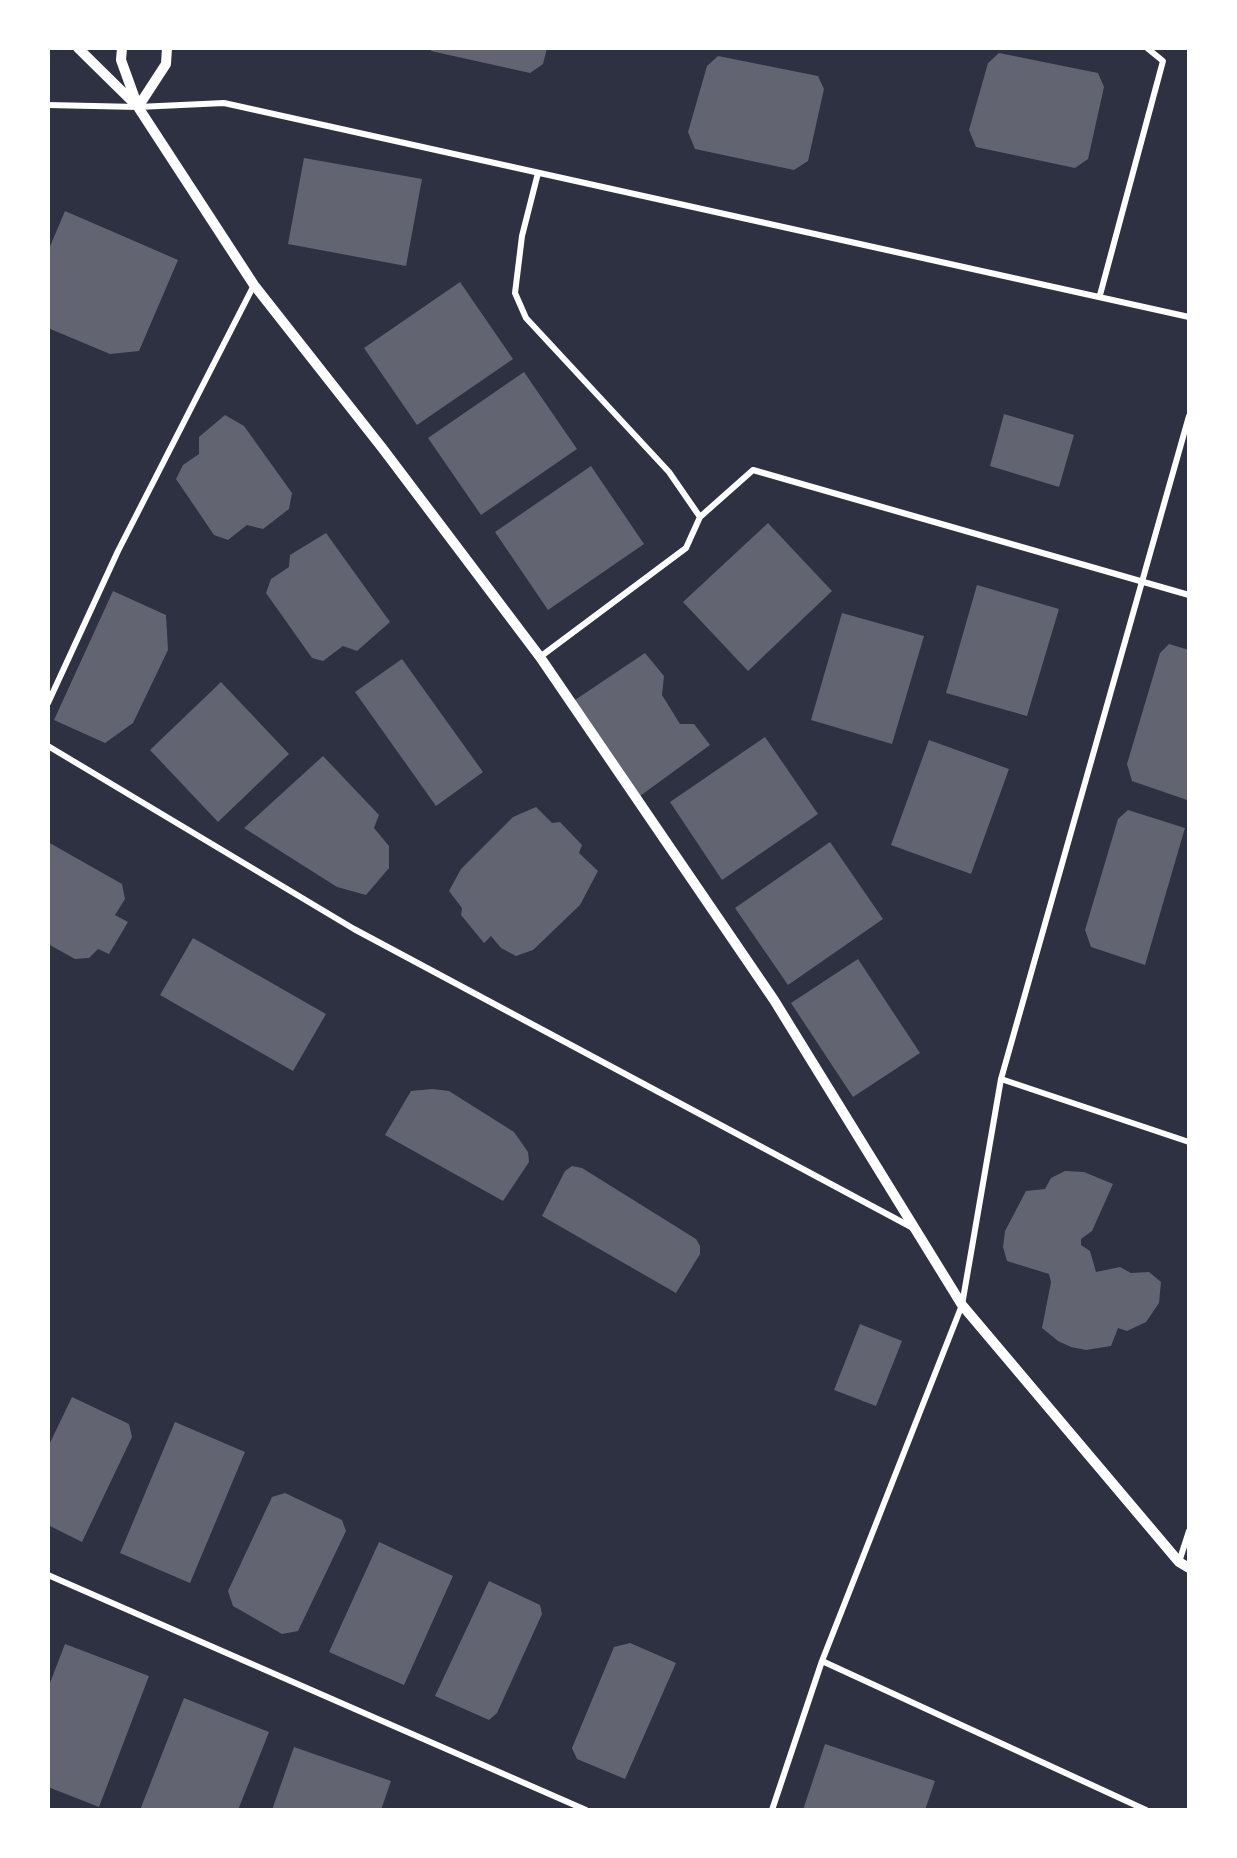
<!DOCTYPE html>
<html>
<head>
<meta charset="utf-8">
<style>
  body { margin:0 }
  #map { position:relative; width:1237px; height:1858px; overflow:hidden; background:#2d3142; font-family:Montserrat,sans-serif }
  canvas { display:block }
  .frame { position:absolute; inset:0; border:50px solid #fff; pointer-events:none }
</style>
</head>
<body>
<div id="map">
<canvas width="1237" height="1858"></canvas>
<div class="frame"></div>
</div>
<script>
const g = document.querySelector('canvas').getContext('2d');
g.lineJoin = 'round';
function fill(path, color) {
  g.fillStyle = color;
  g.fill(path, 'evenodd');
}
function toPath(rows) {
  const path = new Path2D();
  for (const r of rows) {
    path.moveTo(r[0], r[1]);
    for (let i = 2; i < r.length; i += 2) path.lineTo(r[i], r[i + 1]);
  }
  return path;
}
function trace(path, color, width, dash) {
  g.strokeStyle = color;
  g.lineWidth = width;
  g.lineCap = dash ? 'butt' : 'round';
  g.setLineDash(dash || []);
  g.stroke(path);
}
fill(toPath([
  [430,48,547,48,543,64,530,73,431,51],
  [999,53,1098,73,1104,87,1088,159,1075,168,976,147,969,130,988,63],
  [718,56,818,76,824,89,808,161,794,170,695,149,688,132,707,66],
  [304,158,422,179,406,266,288,244],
  [65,211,178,260,139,351,110,354,48,328,48,251],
  [460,282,513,359,417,425,364,348],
  [524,372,577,449,481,515,428,438],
  [1004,414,1074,435,1059,487,990,466],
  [225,415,244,426,292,493,289,509,263,529,247,525,228,540,214,535,176,479,183,465,199,454,199,437],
  [591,466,644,544,548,610,495,532],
  [768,523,832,591,748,671,683,602],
  [326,533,390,622,357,651,343,646,323,661,312,658,266,593,271,579,289,567,290,555],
  [977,585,1059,609,1027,716,946,693],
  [113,591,166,615,168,650,133,723,105,743,54,720],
  [842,613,924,636,892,744,811,720],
  [1169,644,1189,650,1189,792,1187,800,1132,781,1127,764,1160,653],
  [645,653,664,676,662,695,680,724,694,724,710,745,640,796,572,702],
  [402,659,483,772,436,806,355,692],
  [221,682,289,754,218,822,150,750],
  [765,737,818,814,722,880,670,802],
  [929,740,1009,769,971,874,891,845],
  [323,756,379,815,374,828,389,846,389,868,366,895,337,887,244,828],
  [536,807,552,823,560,822,582,845,579,853,598,871,580,905,533,950,516,956,501,948,491,936,484,943,461,915,462,908,449,891,461,869,513,817],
  [1128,810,1185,828,1145,965,1091,947,1085,930,1118,819],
  [48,842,122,884,125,899,115,915,128,922,109,954,98,949,89,958,75,959,48,944],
  [830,842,883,919,788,985,735,908],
  [193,938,326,1014,293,1071,160,995],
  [858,959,920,1053,853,1097,791,1003],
  [432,1089,449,1091,514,1132,528,1152,529,1162,503,1201,385,1135,411,1091],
  [572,1166,582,1168,696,1239,700,1246,700,1254,676,1293,542,1216,565,1171],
  [1065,1171,1084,1172,1113,1184,1092,1231,1081,1239,1081,1245,1090,1251,1096,1272,1120,1267,1131,1273,1149,1272,1161,1282,1159,1303,1146,1322,1127,1331,1118,1328,1111,1346,1086,1350,1071,1347,1058,1341,1042,1328,1051,1282,1049,1274,1007,1261,1003,1247,1005,1231,1026,1191,1045,1189,1051,1178],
  [860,1324,902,1341,876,1406,834,1390],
  [72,1397,129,1424,132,1437,82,1542,48,1525,48,1447],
  [175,1422,245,1452,190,1583,120,1553],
  [285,1493,342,1520,346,1531,298,1631,282,1634,233,1606,228,1591,272,1497],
  [379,1542,453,1576,404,1685,329,1652],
  [489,1581,540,1605,542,1614,497,1713,489,1720,435,1696],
  [630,1643,676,1663,625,1779,577,1759,572,1748,614,1647],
  [65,1644,149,1676,99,1807,48,1787,48,1688],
  [184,1698,269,1732,238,1810,140,1810],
  [825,1744,935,1781,925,1810,803,1810],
  [294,1747,391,1781,381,1810,272,1810]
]), '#626471');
trace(toPath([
  [48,105,138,107,224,103,1189,317],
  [538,173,522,236,515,293,526,318,669,472,700,517,686,548,540,657],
  [1100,295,1163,61,1147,48],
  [700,517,753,470,1189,595],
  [48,703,118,551,254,285],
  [48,746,354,929,913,1228],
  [1001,1079,1189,1142],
  [1179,1562,1189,1531],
  [48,1575,586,1810],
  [822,1661,1146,1810],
  [772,1810,822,1661,962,1305,1001,1079,1189,416]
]), '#fff', 6);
trace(toPath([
  [78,48,138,107,254,285,383,449,540,657,774,1000,962,1305,1179,1562,1189,1568],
  [122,48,121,60,138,107,166,64,167,48]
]), '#fff', 10);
</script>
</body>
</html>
